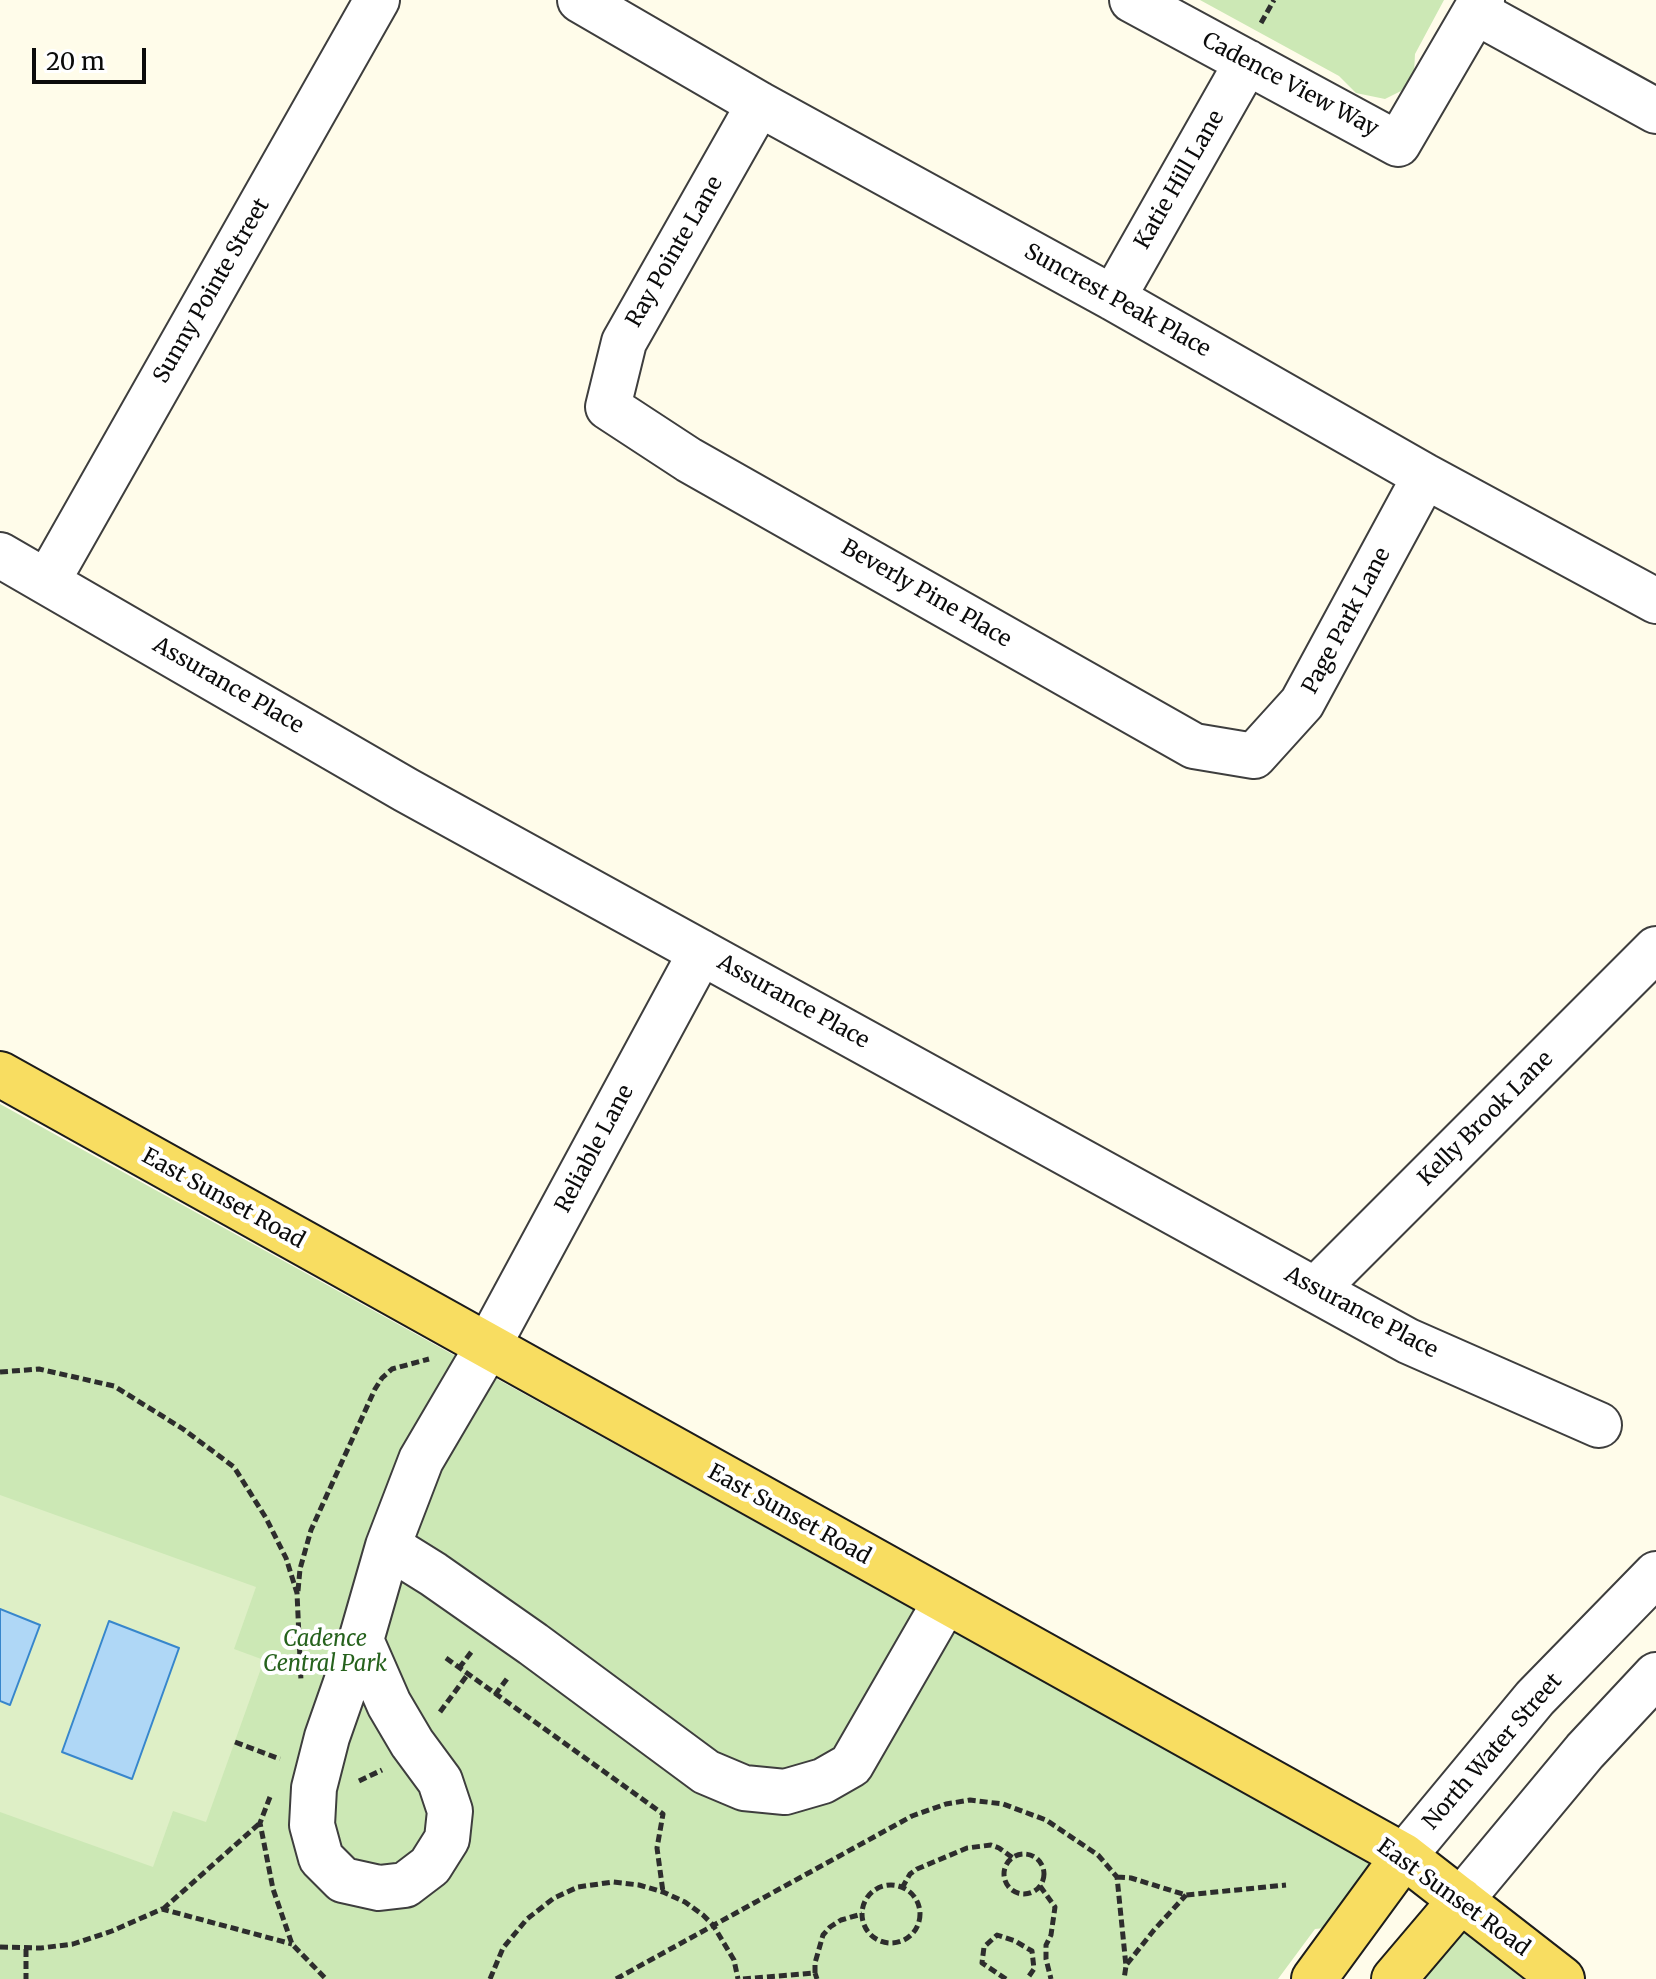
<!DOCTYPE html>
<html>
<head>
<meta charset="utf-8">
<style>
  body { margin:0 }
  #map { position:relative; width:1656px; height:1979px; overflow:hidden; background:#fffcea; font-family:Merriweather,serif }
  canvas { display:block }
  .scale { position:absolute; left:32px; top:48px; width:114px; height:36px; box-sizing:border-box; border:4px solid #0b0b0b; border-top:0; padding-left:10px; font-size:24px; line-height:28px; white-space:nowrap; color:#0b0b0b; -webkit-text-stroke:6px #fff; paint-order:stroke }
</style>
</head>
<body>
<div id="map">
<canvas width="1656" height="1979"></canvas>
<div class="scale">20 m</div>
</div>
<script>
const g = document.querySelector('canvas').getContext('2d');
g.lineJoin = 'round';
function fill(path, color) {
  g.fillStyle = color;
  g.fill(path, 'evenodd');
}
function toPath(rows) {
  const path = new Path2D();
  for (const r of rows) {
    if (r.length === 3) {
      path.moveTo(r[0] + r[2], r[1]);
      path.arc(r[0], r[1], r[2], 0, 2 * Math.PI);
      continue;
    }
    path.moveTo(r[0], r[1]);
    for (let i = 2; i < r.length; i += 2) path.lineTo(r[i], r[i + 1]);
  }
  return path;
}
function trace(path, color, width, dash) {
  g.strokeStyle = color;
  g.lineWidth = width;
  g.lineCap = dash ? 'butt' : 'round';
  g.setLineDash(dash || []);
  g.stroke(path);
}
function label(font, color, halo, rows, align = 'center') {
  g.font = font + ' Merriweather,serif';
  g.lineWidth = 8;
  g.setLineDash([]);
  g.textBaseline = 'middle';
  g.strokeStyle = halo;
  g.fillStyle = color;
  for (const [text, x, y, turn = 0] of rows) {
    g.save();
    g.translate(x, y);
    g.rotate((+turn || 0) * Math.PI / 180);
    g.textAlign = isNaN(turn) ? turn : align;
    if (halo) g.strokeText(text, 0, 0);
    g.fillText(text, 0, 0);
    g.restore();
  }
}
fill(toPath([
  [1200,0,1444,0,1415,54,1414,73,1401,91,1385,99,1356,93,1339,76],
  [0,1104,1379,1867,1334,1927,1315,1929,1278,1979,0,1979],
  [1464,1927,1531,1979,1423,1979]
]), '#cce8b5');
fill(toPath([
  [0,1495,256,1587,234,1649,264,1660,206,1822,173,1811,153,1867,0,1812,0,1701,10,1705,40,1625,0,1609]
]), '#deefc6');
const water = toPath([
  [0,1609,40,1625,10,1705,0,1701,0,1609],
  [109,1621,179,1648,132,1779,62,1752,109,1621]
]);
fill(water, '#afd7f6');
trace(water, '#3786cc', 2);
const minor = toPath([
  [580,0,759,104,1113,298,1425,476,1656,601],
  [1132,0,1398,144,1482,0],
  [1476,12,1656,111],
  [759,104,624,342,608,407,689,460,1194,746,1254,756,1302,703,1425,476],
  [1113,298,1247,62],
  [0,555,406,790,1408,1341,1599,1425],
  [47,582,377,0],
  [1315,1290,1656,949],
  [388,1546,433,1574,533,1644,706,1772,744,1788,785,1792,823,1781,851,1765,945,1602],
  [361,1640,389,1704,412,1743,440,1781,450,1811,447,1839,430,1866,405,1885,379,1888,343,1880,321,1858,312,1825,314,1788,327,1737,361,1640,388,1546,421,1460,488,1346,701,952],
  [1404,1856,1535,1698,1656,1574],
  [1461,1900,1585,1751,1656,1675]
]);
const major = toPath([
  [0,1074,1404,1856,1562,1979],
  [1314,1979,1404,1856],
  [1394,1979,1461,1900]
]);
trace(minor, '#3e3e3e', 48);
trace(major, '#1c1c1c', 48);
trace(toPath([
  [1261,23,1274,0],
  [0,1372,39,1369,114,1386,183,1429,234,1467,266,1518,286,1558,297,1593,301,1681],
  [298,1591,300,1569,311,1530,375,1389,382,1378,392,1369,429,1359],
  [446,1658,663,1814,657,1848,663,1892],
  [459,1668,472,1651],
  [495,1695,509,1676],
  [440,1712,468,1674],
  [235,1742,280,1759],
  [359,1781,382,1770],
  [270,1797,260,1823,273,1889,292,1944,326,1979],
  [1024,1874,20],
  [1117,1877,1131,1878,1186,1895,1286,1885],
  [891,1914,29],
  [1040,1886,1055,1907,1051,1935,1046,1945,1046,1959,1051,1979],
  [902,1888,910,1874,917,1869,967,1848,991,1845,999,1848,1013,1858],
  [163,1909,260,1823],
  [0,1947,41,1948,73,1944,112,1931,162,1909,292,1944],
  [26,1949,26,1979],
  [1127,1964,1154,1930,1186,1895],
  [815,1973,815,1963,823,1935,830,1927,841,1920,862,1914],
  [490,1979,503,1948,527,1919,554,1898,578,1887,613,1882,639,1885,663,1892,685,1902,703,1915,713,1925,734,1960,738,1979],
  [616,1979,912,1816,946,1804,970,1800,1003,1804,1046,1820,1098,1855,1117,1877,1126,1966,1124,1979],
  [743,1979,815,1973,817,1979],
  [1006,1979,982,1963,984,1947,997,1935,1015,1941,1032,1951,1034,1969,1027,1979]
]), '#2d2d2d', 5, [8, 4]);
trace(minor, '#fff', 44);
trace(major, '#f8dd61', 44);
label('22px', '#0b0b0b', '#fff', [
  ["Cadence View Way",1290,85,28],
  ["Katie Hill Lane",1180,180,-60],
  ["Ray Pointe Lane",675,252,-60],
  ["Sunny Pointe Street",212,291,-60],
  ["Suncrest Peak Place",1117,301,29],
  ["Beverly Pine Place",926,594,30],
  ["Page Park Lane",1347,621,-62],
  ["Assurance Place",228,686,30],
  ["Assurance Place",793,1002,29],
  ["Kelly Brook Lane",1486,1119,-45],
  ["Reliable Lane",595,1149,-62],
  ["East Sunset Road",223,1199,29],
  ["Assurance Place",1361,1313,28],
  ["East Sunset Road",789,1515,29],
  ["North Water Street",1493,1752,-49],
  ["East Sunset Road",1453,1898,36]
]);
label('italic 22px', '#26621d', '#fff', [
  ["Cadence",325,1640],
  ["Central Park",325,1665]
]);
</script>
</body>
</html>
